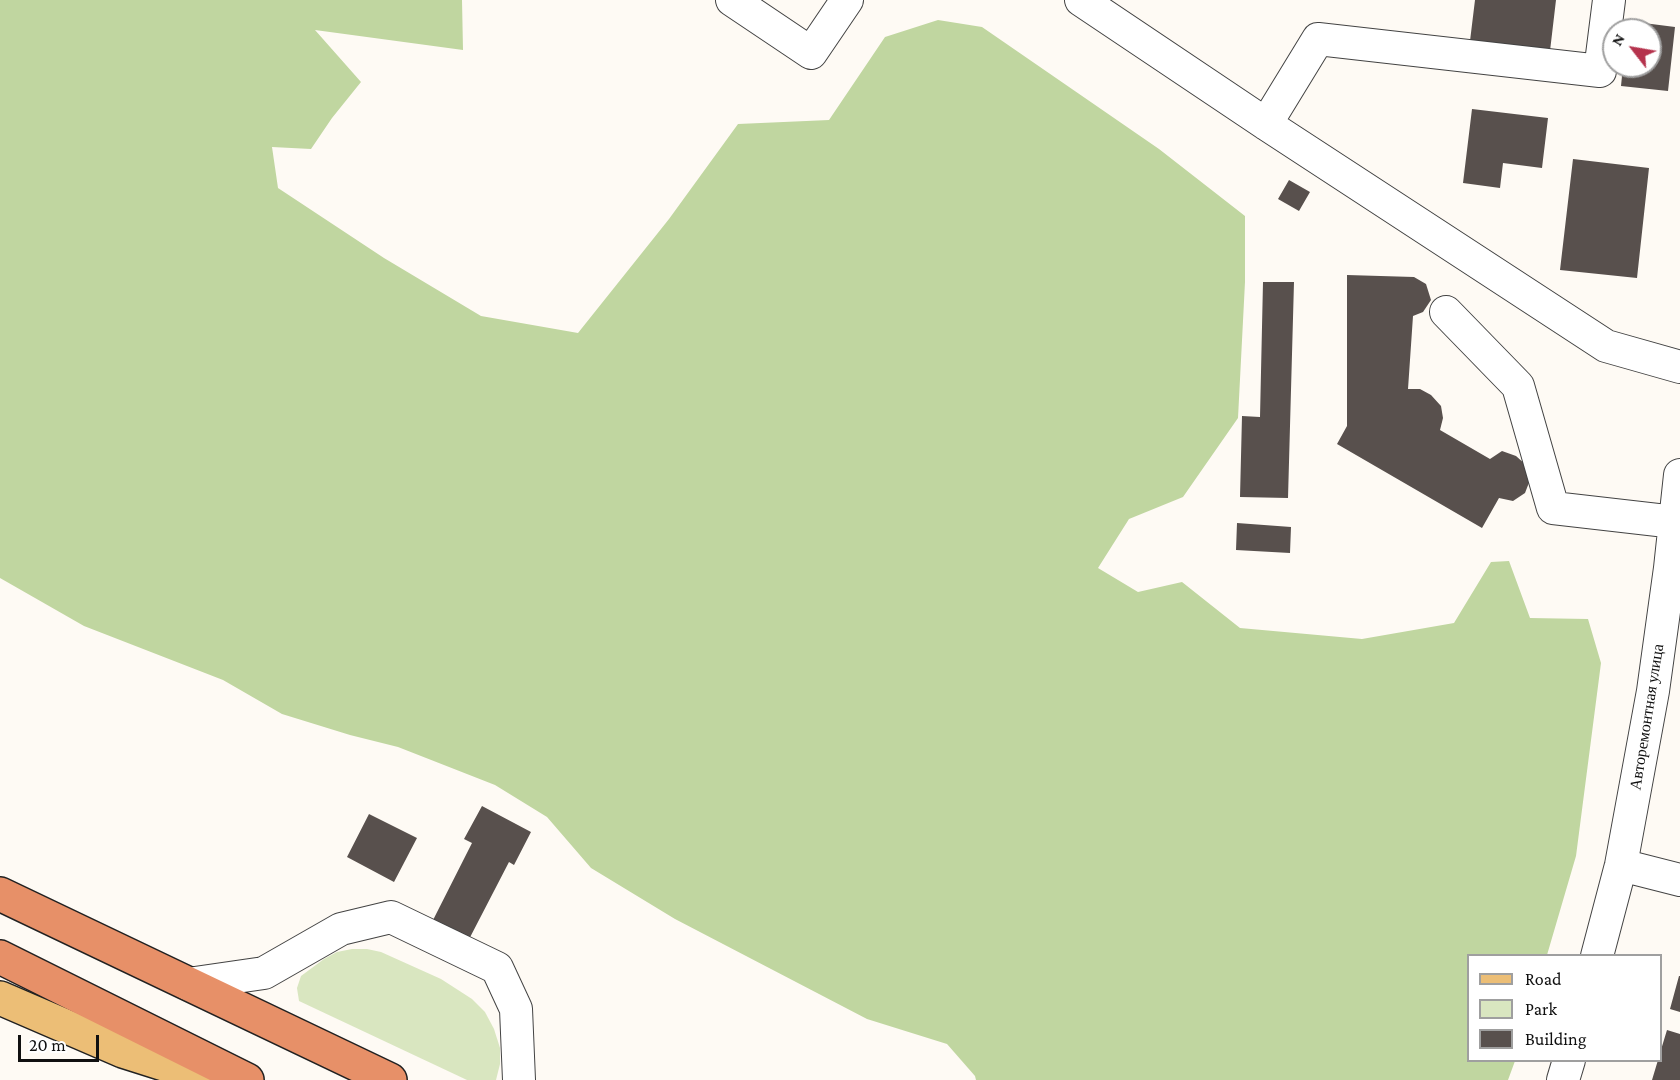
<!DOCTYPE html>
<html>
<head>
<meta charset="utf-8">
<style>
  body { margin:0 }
  #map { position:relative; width:1680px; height:1080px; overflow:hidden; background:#fefaf4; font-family:"Crimson Pro",serif }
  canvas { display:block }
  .legend { position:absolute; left:1467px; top:954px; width:195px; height:108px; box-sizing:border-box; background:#fff; border:2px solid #9f9f9f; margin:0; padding:8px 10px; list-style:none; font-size:18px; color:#101010 }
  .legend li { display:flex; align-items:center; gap:12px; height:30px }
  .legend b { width:30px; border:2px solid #9f9f9f }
  .north { position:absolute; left:1602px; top:18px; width:60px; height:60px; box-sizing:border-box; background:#fff; border:2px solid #9f9f9f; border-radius:50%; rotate:301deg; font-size:16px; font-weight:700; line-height:24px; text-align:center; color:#101010 }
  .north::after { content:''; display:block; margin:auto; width:21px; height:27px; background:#b5334d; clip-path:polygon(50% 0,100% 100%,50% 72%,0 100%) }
  .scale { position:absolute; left:18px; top:1035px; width:81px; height:27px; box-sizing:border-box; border:3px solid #101010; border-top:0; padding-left:8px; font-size:18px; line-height:21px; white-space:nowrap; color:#101010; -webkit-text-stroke:4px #fff; paint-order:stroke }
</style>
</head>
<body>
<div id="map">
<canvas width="1680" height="1080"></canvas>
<ul class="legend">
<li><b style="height:8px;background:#ecbe76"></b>Road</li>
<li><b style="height:16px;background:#d9e6c0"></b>Park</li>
<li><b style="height:16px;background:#58504d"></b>Building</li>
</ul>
<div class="north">N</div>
<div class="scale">20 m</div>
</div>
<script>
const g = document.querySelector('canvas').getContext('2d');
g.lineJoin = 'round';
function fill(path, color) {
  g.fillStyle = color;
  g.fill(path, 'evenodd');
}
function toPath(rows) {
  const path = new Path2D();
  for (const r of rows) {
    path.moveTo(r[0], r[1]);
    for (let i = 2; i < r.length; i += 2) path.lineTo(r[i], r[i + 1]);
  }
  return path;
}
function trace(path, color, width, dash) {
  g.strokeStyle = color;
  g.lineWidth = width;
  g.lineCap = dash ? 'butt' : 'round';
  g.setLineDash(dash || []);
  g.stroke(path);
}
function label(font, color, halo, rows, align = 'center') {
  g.font = font + ' "Crimson Pro",serif';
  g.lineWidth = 6;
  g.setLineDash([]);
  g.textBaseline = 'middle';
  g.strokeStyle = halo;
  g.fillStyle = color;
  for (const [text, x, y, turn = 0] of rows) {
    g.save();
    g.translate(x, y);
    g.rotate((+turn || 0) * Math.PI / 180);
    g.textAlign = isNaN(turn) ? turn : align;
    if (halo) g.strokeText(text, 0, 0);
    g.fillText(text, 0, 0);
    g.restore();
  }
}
fill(toPath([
  [352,949,367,949,381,952,441,979,472,999,485,1012,494,1029,500,1048,500,1064,496,1080,467,1080,299,1001,297,988,301,976,324,959,337,952]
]), '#d9e6c0');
fill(toPath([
  [0,0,462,0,463,50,315,30,361,82,332,118,311,149,272,147,278,188,384,258,481,316,578,333,669,219,738,124,829,120,885,37,938,20,982,27,1159,149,1245,216,1245,282,1238,418,1183,497,1129,519,1098,568,1138,592,1182,582,1240,628,1362,639,1454,623,1491,562,1509,561,1530,618,1588,619,1601,663,1576,856,1547,955,1468,956,1468,1060,1515,1061,1508,1080,976,1080,975,1076,947,1044,867,1019,675,919,591,868,547,817,495,785,398,747,350,735,282,714,223,680,84,626,0,578]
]), '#c0d6a0');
fill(toPath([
  [1475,0,1556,0,1550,51,1470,41],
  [1628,21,1675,27,1668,91,1621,86,1623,66,1650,66,1650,30,1627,30],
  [1472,109,1548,118,1542,168,1503,163,1500,188,1463,183],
  [1573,159,1649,168,1637,278,1560,270],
  [1289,180,1310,192,1299,211,1278,199],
  [1347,275,1414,277,1426,284,1431,300,1423,312,1413,316,1408,389,1420,389,1431,395,1441,406,1443,418,1440,430,1490,459,1502,451,1516,456,1526,465,1530,480,1525,493,1513,501,1499,498,1482,528,1337,444,1347,426],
  [1263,282,1294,282,1288,498,1240,497,1242,416,1260,417],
  [1237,523,1291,527,1290,553,1236,550],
  [482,806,531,832,514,865,509,862,465,947,429,928,472,843,464,839],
  [369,814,417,838,394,882,347,857],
  [1679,976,1680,976,1680,1012,1670,1009],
  [1667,1030,1680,1034,1680,1080,1652,1080,1658,1060,1660,1060,1660,1053]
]), '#58504d');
const minor = toPath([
  [732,0,811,53,847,0],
  [1081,0,1266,124,1606,346,1680,367],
  [1266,124,1318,39,1600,71,1609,0],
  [1446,312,1518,386,1553,508,1675,522],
  [1621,865,1680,880],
  [1597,956,1621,865,1653,691,1670,568,1680,475],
  [188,984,264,973,341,929,391,917,497,968,516,1009,519,1080],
  [1563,1080,1569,1060]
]);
const major = toPath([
  [0,998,123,1051,214,1080]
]);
const highway = toPath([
  [0,894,390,1080],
  [0,957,247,1080]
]);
trace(minor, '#434343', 34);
trace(major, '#212121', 36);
trace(highway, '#212121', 36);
trace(minor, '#fff', 32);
trace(major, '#ecbe76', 33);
trace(highway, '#e79068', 33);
label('16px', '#101010', '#fff', [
  ["Авторемонтная улица",1647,717,-81]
]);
</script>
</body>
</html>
